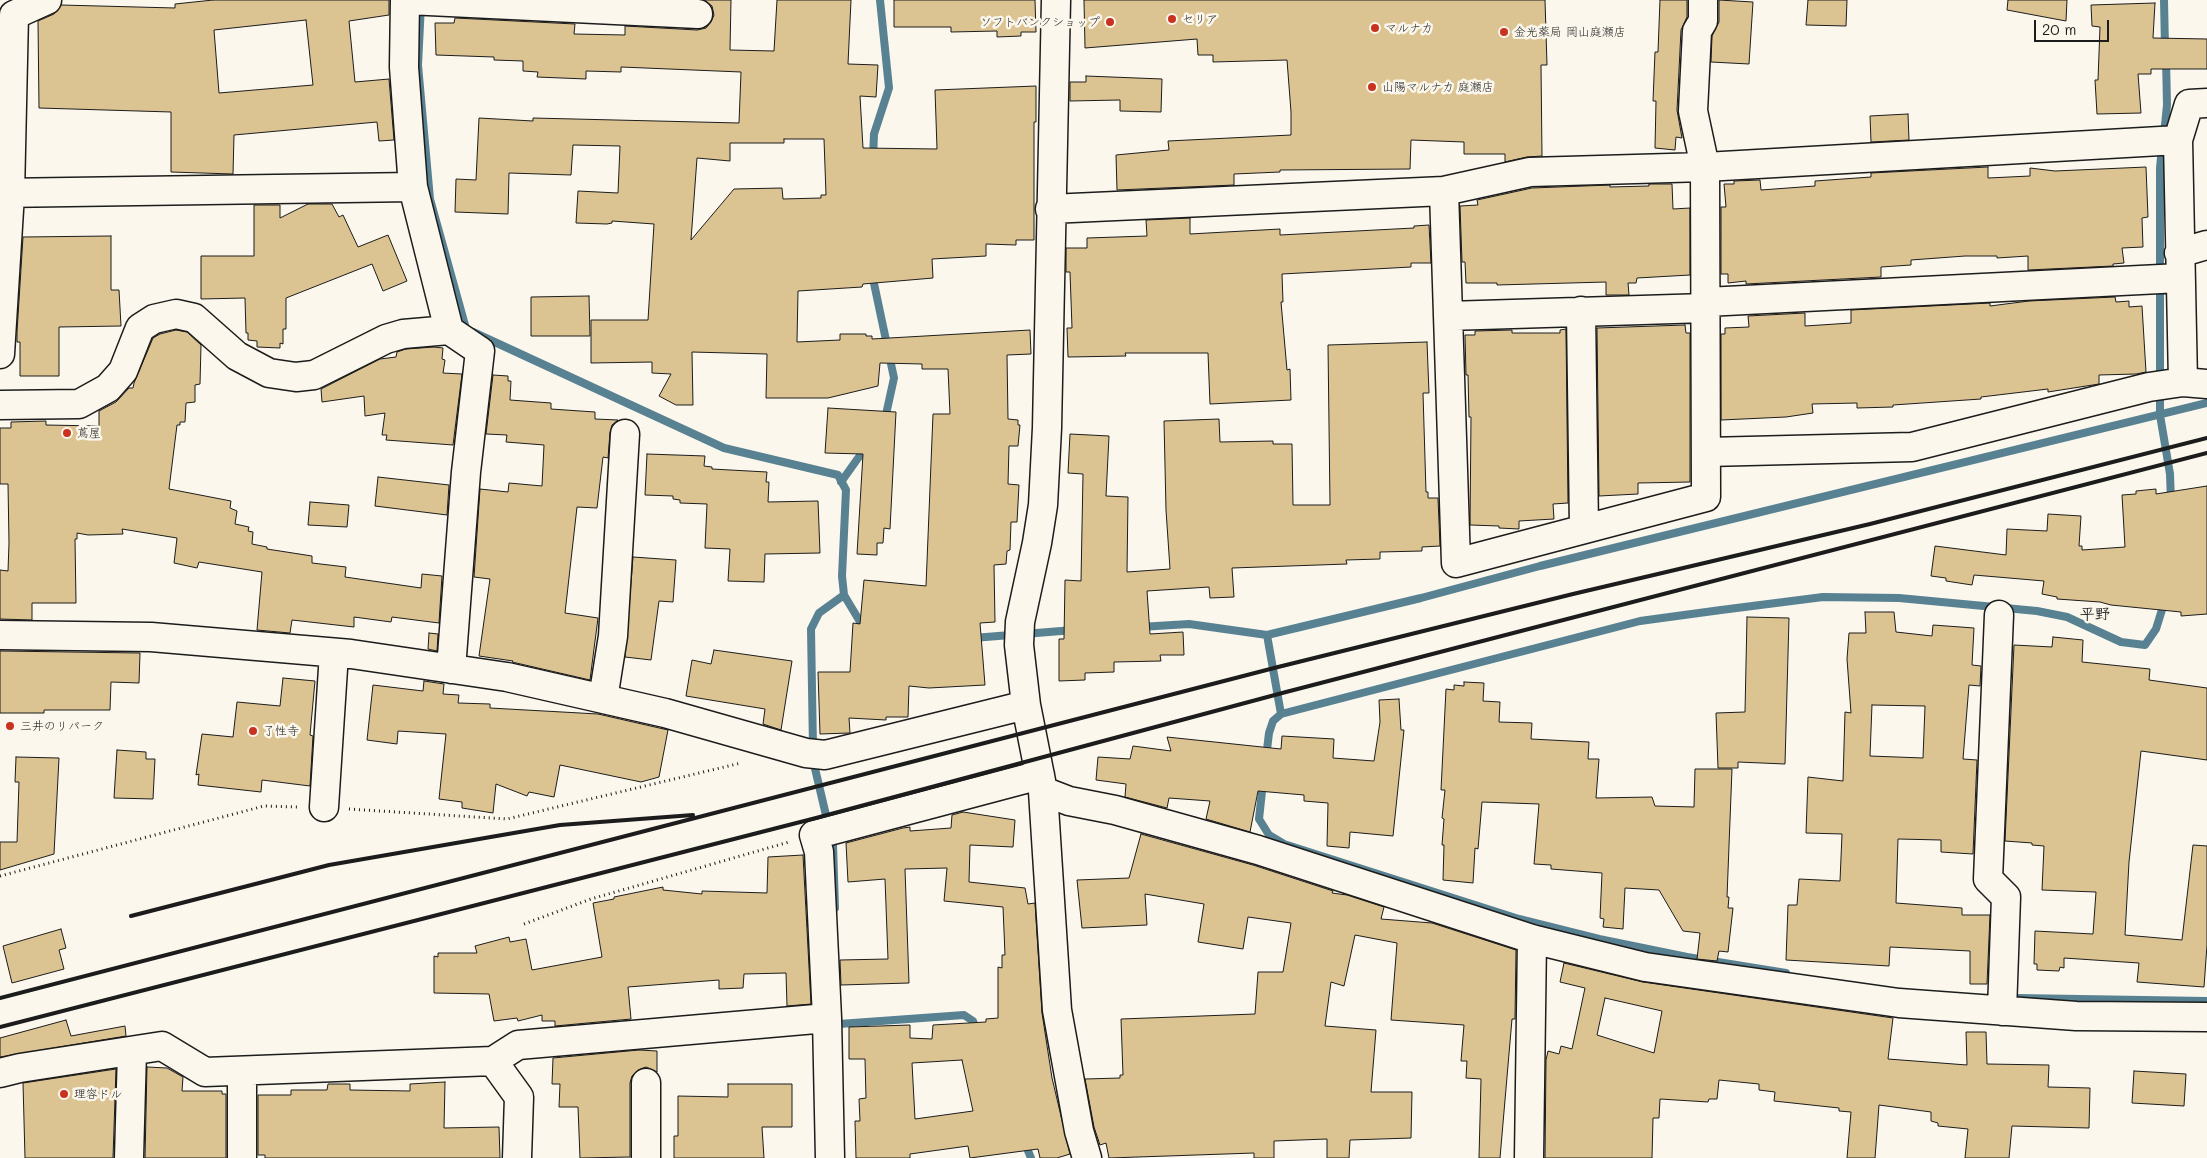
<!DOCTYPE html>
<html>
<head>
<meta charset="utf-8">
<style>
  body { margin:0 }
  #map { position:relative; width:2207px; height:1158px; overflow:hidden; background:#fbf7ec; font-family:Mali,sans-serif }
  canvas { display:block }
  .scale { position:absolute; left:2034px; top:20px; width:75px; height:22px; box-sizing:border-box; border:2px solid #1c1c1c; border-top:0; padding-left:6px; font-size:15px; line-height:18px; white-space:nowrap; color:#1c1c1c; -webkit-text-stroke:4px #fbf7ec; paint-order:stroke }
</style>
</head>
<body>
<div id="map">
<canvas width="2207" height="1158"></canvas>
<div class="scale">20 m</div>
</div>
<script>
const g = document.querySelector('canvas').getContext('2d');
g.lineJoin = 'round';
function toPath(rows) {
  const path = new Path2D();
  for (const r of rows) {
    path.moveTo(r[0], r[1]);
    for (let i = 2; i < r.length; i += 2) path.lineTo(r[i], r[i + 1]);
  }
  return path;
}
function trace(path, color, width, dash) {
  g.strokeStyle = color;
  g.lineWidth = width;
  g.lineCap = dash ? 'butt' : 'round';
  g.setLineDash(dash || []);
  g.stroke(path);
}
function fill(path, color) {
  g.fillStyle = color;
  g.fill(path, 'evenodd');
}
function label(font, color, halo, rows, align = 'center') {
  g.font = font + ' Mali,"Klee One",sans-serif';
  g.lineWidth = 5;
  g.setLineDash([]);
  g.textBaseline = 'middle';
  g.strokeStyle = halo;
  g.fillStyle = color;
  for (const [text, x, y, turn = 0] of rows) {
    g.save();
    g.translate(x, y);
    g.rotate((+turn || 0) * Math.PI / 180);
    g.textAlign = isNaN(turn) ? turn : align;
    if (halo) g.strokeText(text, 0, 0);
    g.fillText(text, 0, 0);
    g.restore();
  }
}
trace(toPath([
  [2164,0,2165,48],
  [421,4,418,65,430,199,465,325],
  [2164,135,2167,105,2166,59],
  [2162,147,2160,168,2160,415,2170,474,2171,502],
  [873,158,874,134,889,88,880,0],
  [872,274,894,378,885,419],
  [473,332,724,448,838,475,846,490,842,576,844,595,865,630],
  [841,482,866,447],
  [1140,627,1189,624,1267,635,1281,714,1273,721,1269,733,1266,758],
  [1267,635,1421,598,1540,566,2207,403],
  [973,638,1074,630],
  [1281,714,1640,621,1721,610,1823,597,1899,598,2037,611,2067,617,2121,642,2145,645,2156,629,2165,600],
  [813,748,811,629,819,613,844,595],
  [813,760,833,845,835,908],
  [1263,782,1259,819,1269,835,1284,844,1519,919,1599,939,1687,957,1786,973],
  [2016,998,2207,1001],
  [839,1024,964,1015,973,1021,977,1032],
  [1024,1141,1031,1158]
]), '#588192', 8);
const building = toPath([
  [213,0,389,0,389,15,349,21,355,82,389,79,394,140,379,141,377,122,234,135,233,174,171,172,171,112,39,108,38,21,54,14,61,5,175,8,175,4,213,0],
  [306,20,313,85,219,93,214,30,306,20],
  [704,0,731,0,730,50,774,51,777,0,851,0,848,64,878,65,876,97,860,96,863,148,937,149,935,90,1036,86,1036,122,1034,122,1034,240,1016,240,1016,245,986,244,986,256,932,259,933,278,863,284,862,287,798,291,797,342,840,340,840,334,866,334,866,336,872,336,872,339,1030,330,1031,354,1007,355,1008,419,1018,420,1018,425,1020,425,1018,446,1009,446,1008,484,1019,485,1017,522,1011,522,1010,550,1007,551,1006,564,994,565,995,622,980,623,985,685,929,688,909,686,908,717,886,717,886,720,849,718,850,733,820,734,818,672,850,672,853,623,860,624,864,580,926,586,933,414,950,414,948,369,922,369,922,364,880,363,878,386,828,398,766,398,767,354,692,352,693,405,676,405,659,396,671,374,652,373,652,362,591,363,591,320,648,320,654,224,612,221,612,223,607,224,576,223,578,191,618,193,620,146,573,145,571,175,509,173,508,214,455,212,456,179,476,180,479,118,533,121,533,118,739,123,741,72,621,67,621,72,586,71,586,79,537,77,538,72,523,71,523,61,494,60,494,57,436,55,435,23,454,23,455,18,575,24,574,34,625,35,625,26,697,30,706,28,711,22,714,15,712,6,704,0],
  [784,139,824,139,826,195,821,195,821,198,783,199,782,188,734,189,691,240,697,158,730,161,730,143,784,143,784,139],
  [894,0,1035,0,1036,32,1021,32,1021,36,997,37,997,31,951,32,951,27,894,27,894,0],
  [1084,0,1545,0,1547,65,1541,65,1542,156,1527,157,1505,162,1505,154,1464,154,1464,142,1411,140,1410,169,1280,170,1280,172,1234,174,1234,185,1117,190,1116,155,1169,150,1168,141,1291,135,1291,112,1287,60,1213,62,1213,55,1198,55,1197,39,1085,48,1084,0],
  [1660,0,1687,0,1687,17,1681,30,1677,110,1682,138,1676,137,1675,150,1655,148,1656,101,1653,101,1655,52,1658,52,1660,0],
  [1719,0,1753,2,1749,64,1711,62,1712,36,1719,22,1719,0],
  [1808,0,1847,0,1846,26,1806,25,1808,0],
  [2008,0,2067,0,2066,21,2007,10,2008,0],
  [2155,3,2153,38,2207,39,2207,69,2151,69,2151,74,2138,74,2141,113,2097,114,2095,80,2098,80,2100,27,2092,26,2091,5,2155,3],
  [1086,76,1162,79,1161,112,1120,111,1120,100,1070,101,1070,82,1086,82,1086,76],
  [1908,114,1909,140,1871,142,1870,116,1908,114],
  [1988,167,1988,178,2030,176,2030,168,2055,171,2146,167,2148,217,2142,218,2143,247,2122,248,2124,263,2113,264,2113,266,2028,270,2028,256,1997,258,1997,256,1965,256,1911,260,1911,265,1881,267,1881,277,1746,284,1746,281,1728,283,1728,274,1721,274,1721,207,1726,207,1724,184,1734,184,1734,181,1760,180,1761,190,1815,186,1815,181,1871,177,1871,173,1988,167],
  [1649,184,1672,184,1673,209,1690,208,1690,275,1637,278,1636,283,1628,283,1629,295,1606,295,1606,282,1497,285,1497,283,1466,283,1465,262,1462,262,1460,206,1478,205,1477,200,1532,188,1610,185,1610,187,1649,186,1649,184],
  [308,204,332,204,339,217,343,215,358,247,388,235,407,281,383,291,372,264,286,298,286,329,283,329,283,344,280,343,280,348,257,347,257,341,248,340,248,333,246,333,245,298,201,299,201,256,254,256,254,205,280,205,280,218,308,204],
  [1190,218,1190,234,1280,229,1280,235,1414,228,1414,226,1429,225,1431,263,1411,263,1411,267,1282,274,1283,302,1281,302,1287,370,1290,369,1291,400,1210,404,1208,353,1125,353,1126,356,1068,357,1067,328,1072,328,1070,272,1066,272,1066,248,1087,248,1087,238,1147,236,1146,220,1190,218],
  [111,236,111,290,119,290,121,326,59,327,59,376,20,376,20,342,17,342,17,332,23,237,111,236],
  [589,296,590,336,531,336,531,297,589,296],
  [2115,297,2116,302,2129,301,2129,307,2142,306,2146,372,2136,374,2099,375,2099,384,2048,392,2048,389,1981,397,1981,399,1893,405,1893,407,1857,408,1857,403,1812,404,1813,413,1786,417,1721,420,1721,334,1725,334,1725,328,1749,327,1748,316,1805,313,1805,326,1851,323,1851,310,1990,303,1990,306,2029,301,2115,297],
  [1685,325,1686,333,1690,333,1690,482,1638,483,1638,494,1599,496,1597,328,1685,325],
  [1566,329,1568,503,1553,504,1554,519,1519,521,1519,529,1499,528,1499,526,1470,525,1471,417,1469,417,1468,375,1466,375,1465,335,1475,335,1475,331,1512,330,1512,333,1560,333,1560,330,1566,329],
  [176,330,187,332,201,345,200,384,195,385,195,402,186,403,185,422,180,422,180,425,177,425,169,489,231,501,230,508,237,511,235,524,249,527,248,531,253,532,252,544,267,547,267,549,312,556,312,563,346,567,345,577,421,588,422,574,442,576,439,623,392,617,391,622,354,617,354,627,292,620,290,633,257,630,262,572,199,562,197,568,174,563,177,538,122,529,123,534,88,535,77,533,77,539,75,539,76,603,32,603,32,620,0,619,0,570,8,571,9,543,8,484,0,484,0,428,11,428,11,422,46,421,46,425,99,426,99,411,116,402,129,388,133,388,134,383,153,338,160,334,176,330],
  [1427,342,1429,393,1423,393,1426,492,1428,492,1428,498,1438,498,1440,546,1422,547,1422,551,1380,552,1380,559,1346,560,1347,564,1232,568,1234,597,1210,598,1209,587,1147,591,1150,634,1183,632,1184,655,1160,655,1161,661,1114,662,1114,672,1085,673,1085,680,1059,681,1059,639,1064,639,1065,580,1081,581,1083,474,1068,473,1070,434,1109,436,1106,496,1128,497,1127,572,1170,569,1166,510,1164,421,1219,419,1220,442,1273,441,1273,444,1292,444,1293,505,1330,505,1328,345,1427,342],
  [434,347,443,348,442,359,445,360,443,373,462,374,453,445,386,440,387,435,382,435,385,413,365,416,364,396,322,402,321,389,380,359,396,357,397,352,406,349,434,347],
  [493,375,508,376,508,381,511,381,510,400,551,403,551,409,595,412,595,419,618,420,612,425,610,433,608,458,603,457,597,508,577,507,565,613,598,618,590,680,512,662,513,661,479,656,490,579,474,577,480,489,508,492,509,483,542,486,544,445,506,442,507,435,486,434,493,375],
  [828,408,896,412,890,529,884,528,883,543,877,543,877,555,857,554,863,454,825,453,828,408],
  [647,454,705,456,704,466,712,467,712,469,767,472,766,482,769,482,768,502,818,501,820,553,765,554,764,582,728,581,730,549,705,548,707,504,680,503,680,500,673,499,673,496,645,495,647,454],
  [378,477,449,485,447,515,375,506,378,477],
  [2207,486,2207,614,2181,616,2181,612,2111,605,2100,602,2057,599,2057,597,2042,594,2044,581,1974,575,1972,585,1946,581,1946,578,1931,576,1935,546,2006,555,2007,529,2047,531,2048,514,2081,516,2079,546,2082,546,2082,550,2125,547,2122,495,2136,494,2136,491,2156,489,2156,494,2207,486],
  [310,502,349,505,347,527,308,525,310,502],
  [633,557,676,560,673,602,659,601,651,660,625,657,633,557],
  [1865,612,1894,612,1896,632,1932,636,1933,625,1974,628,1972,665,1981,666,1980,686,1969,685,1963,759,1977,760,1973,854,1941,852,1941,840,1898,839,1896,903,1962,908,1962,915,1990,915,1987,984,1970,984,1970,951,1890,947,1889,966,1786,960,1788,905,1797,905,1799,879,1840,881,1842,834,1806,833,1808,777,1843,781,1845,712,1851,713,1847,659,1849,633,1866,633,1865,612],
  [1872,705,1925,706,1923,758,1870,756,1872,705],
  [1747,617,1789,618,1785,764,1738,762,1738,768,1718,768,1716,713,1745,712,1747,617],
  [429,633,438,634,437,651,428,649,429,633],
  [2053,637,2083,640,2082,662,2150,669,2149,680,2207,688,2207,760,2141,751,2129,862,2125,935,2182,940,2193,845,2207,846,2207,945,2204,987,2137,982,2139,963,2064,958,2064,968,2060,967,2059,971,2037,970,2037,964,2034,964,2035,931,2093,934,2096,892,2042,890,2044,846,2032,845,2032,843,2005,841,2014,645,2052,647,2053,637],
  [714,650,792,661,781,730,763,724,765,709,686,696,692,660,711,664,714,650],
  [0,651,140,653,139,683,111,682,110,710,44,710,44,713,0,713,0,651],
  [283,678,315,681,310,735,313,736,310,786,262,780,261,792,198,785,199,774,196,775,202,734,233,737,237,702,280,706,283,678],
  [424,681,444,684,443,694,459,695,458,703,490,704,490,708,598,714,668,730,659,777,641,782,560,765,554,797,529,792,527,796,496,784,493,813,462,808,462,802,439,799,446,734,398,731,397,744,367,740,373,685,423,691,424,681],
  [1464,682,1484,683,1483,701,1500,702,1499,722,1532,723,1531,739,1589,742,1588,759,1599,759,1596,798,1652,797,1655,806,1694,807,1695,769,1732,769,1727,897,1729,897,1728,908,1733,908,1728,952,1719,951,1717,961,1697,959,1700,933,1683,931,1659,890,1625,888,1623,929,1603,927,1604,919,1600,918,1602,873,1551,869,1551,865,1534,864,1539,804,1482,802,1478,849,1475,848,1473,883,1443,880,1444,845,1442,845,1444,819,1442,818,1445,790,1441,790,1446,689,1454,690,1454,685,1464,686,1464,682],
  [1399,699,1401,730,1404,730,1393,836,1350,832,1349,848,1327,846,1328,803,1304,801,1304,795,1258,791,1250,832,1206,819,1210,801,1169,798,1167,808,1125,797,1126,784,1096,780,1098,757,1130,759,1133,746,1171,751,1167,737,1281,749,1282,736,1334,739,1333,758,1374,761,1380,722,1379,700,1399,699],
  [117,750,146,752,146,759,155,759,153,799,114,798,117,750],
  [16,757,59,758,54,854,0,870,0,842,17,842,19,782,15,782,16,757],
  [963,812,1015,820,1013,847,970,845,969,882,1025,888,1028,904,1035,903,1042,1013,1052,1078,1070,1154,1057,1158,1040,1158,1038,1149,970,1158,968,1146,910,1154,910,1158,856,1158,855,1121,860,1121,859,1099,866,1098,865,1059,849,1059,849,1027,910,1025,910,1038,932,1039,933,1025,986,1022,986,1019,998,1018,998,967,1002,968,1002,955,1005,955,1003,907,944,901,947,868,905,869,909,983,841,985,840,960,888,959,885,879,848,882,846,843,903,828,910,827,910,831,951,828,952,815,963,812],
  [962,1060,973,1111,915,1119,912,1063,962,1060],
  [1141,834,1253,865,1333,891,1332,893,1347,895,1384,907,1381,919,1432,923,1516,950,1515,1019,1512,1019,1500,1158,1479,1158,1481,1079,1466,1078,1467,1061,1461,1061,1464,1025,1391,1020,1397,943,1355,935,1344,986,1331,982,1325,1026,1376,1030,1371,1092,1412,1092,1411,1138,1350,1140,1349,1158,1327,1158,1327,1139,1274,1141,1274,1158,1254,1158,1254,1153,1109,1158,1106,1143,1100,1145,1094,1127,1085,1079,1120,1078,1120,1075,1123,1075,1121,1019,1255,1014,1258,972,1283,972,1291,923,1248,917,1243,949,1198,942,1204,904,1145,894,1147,925,1082,928,1077,880,1129,878,1141,834],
  [803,855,811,1004,787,1006,786,973,744,974,743,988,719,989,719,980,628,987,631,1019,555,1026,555,1021,542,1021,542,1015,518,1021,517,1018,494,1021,489,994,434,993,434,956,438,957,438,953,477,953,475,946,509,937,510,942,526,939,532,970,602,957,593,903,614,899,614,897,663,887,663,890,702,894,702,891,767,893,768,857,803,855],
  [61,929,66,948,59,950,64,969,12,983,3,946,61,929],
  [1564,963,1643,982,1893,1018,1888,1059,1967,1065,1966,1032,1986,1032,1987,1064,2049,1065,2048,1087,2090,1088,2089,1128,2012,1126,2009,1158,1965,1158,1968,1129,1938,1126,1938,1123,1931,1121,1931,1112,1879,1105,1875,1158,1847,1158,1851,1112,1839,1111,1839,1108,1774,1101,1775,1092,1759,1090,1759,1084,1719,1080,1717,1099,1709,1099,1708,1102,1660,1099,1659,1118,1653,1118,1652,1158,1545,1158,1546,1060,1548,1051,1559,1054,1561,1046,1572,1049,1585,988,1560,982,1564,963],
  [1605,998,1662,1011,1654,1053,1597,1035,1605,998],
  [66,1020,71,1036,125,1026,126,1036,0,1057,0,1038,66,1020],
  [639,1050,657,1051,657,1072,646,1067,638,1070,632,1076,630,1083,630,1157,580,1158,578,1107,559,1107,560,1084,552,1084,553,1058,639,1050],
  [147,1067,167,1068,183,1077,182,1091,222,1091,222,1094,226,1094,226,1158,145,1158,147,1067],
  [116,1069,113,1158,25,1158,23,1083,116,1069],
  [2134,1071,2186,1074,2184,1106,2132,1103,2134,1071],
  [445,1082,444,1128,499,1127,500,1158,265,1158,265,1155,258,1155,258,1095,291,1095,291,1090,327,1090,328,1084,350,1084,350,1090,410,1091,410,1084,445,1082],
  [728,1084,792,1084,792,1127,762,1127,764,1158,674,1158,674,1136,678,1136,678,1096,728,1097,728,1084]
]);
fill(building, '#dcc392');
trace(building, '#1c1c1c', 1);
const minor = toPath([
  [405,0,404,67,413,187,449,330],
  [408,0,698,14],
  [1056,0,1047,428,1043,505,1037,543,1020,622,1019,645,1026,705,1043,791,1057,1010,1079,1131,1087,1158],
  [1444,191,1456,563,1706,497,1705,167,1693,111,1697,31,1703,21,1703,0],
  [0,193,413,187],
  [1050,209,1444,191,1530,172,1705,167,2178,140],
  [2179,253,2207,245],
  [1706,302,2180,278],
  [1581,311,1584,529],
  [1448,316,1706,308],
  [0,354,10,194,14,15,47,0],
  [2183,382,2178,140,2189,104,2207,103],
  [0,405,79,404,108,388,123,371,140,328,154,319,176,314,194,318,237,356,269,373,296,377,314,375,386,339,403,334,449,330,480,351,466,472,451,669],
  [1707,452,1912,447,2149,387,2183,382,2207,384],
  [1999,615,1988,879,2006,897,2002,1011],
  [0,635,151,637,351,654,507,677,665,713,806,753,825,755,1026,705],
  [603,699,613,636,625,434],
  [1043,791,1069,801,1115,810,1258,850,1532,939,1645,967,1899,1003,2076,1016,2207,1017],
  [324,807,334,653],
  [493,1061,518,1045,827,1018],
  [242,1071,242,1158],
  [0,1073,20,1068,162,1046,205,1072,493,1061,519,1097,517,1158],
  [129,1158,132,1051],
  [646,1158,646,1083],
  [830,1158,827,1018,819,852,814,835,1040,775],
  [1529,1158,1532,939]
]);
trace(minor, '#1c1c1c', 31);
trace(toPath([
  [349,809,507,819,741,763],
  [0,876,264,806,298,807],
  [524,924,591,899,789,842]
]), '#1c1c1c', 3, [1, 4]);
trace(minor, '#fbf7ec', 28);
trace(toPath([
  [131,916,329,865,560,825,693,815],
  [0,998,1278,667,1573,594,1870,524,2207,438],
  [0,1027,816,818,1286,692,2207,453]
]), '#1c1c1c', 4);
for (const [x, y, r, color] of [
  [1172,19,5,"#c8321e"],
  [1110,22,5,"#c8321e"],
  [1375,28,5,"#c8321e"],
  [1504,32,5,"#c8321e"],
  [1372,87,5,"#c8321e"],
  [67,433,5,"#c8321e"],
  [10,726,5,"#c8321e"],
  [253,731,5,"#c8321e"],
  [64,1094,5,"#c8321e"]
]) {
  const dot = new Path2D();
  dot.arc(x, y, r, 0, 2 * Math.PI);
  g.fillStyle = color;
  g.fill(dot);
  trace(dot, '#fbf7ec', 2);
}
label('12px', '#1c1c1c', '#fbf7ec', [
  ["セリア",1182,19],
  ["ソフトバンクショップ",1100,22,"right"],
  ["マルナカ",1385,28],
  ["金光薬局 岡山庭瀬店",1514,32],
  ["山陽マルナカ 庭瀬店",1382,87],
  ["蔦屋",77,433],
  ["三井のリパーク",20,726],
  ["了性寺",263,731],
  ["理容ドル",74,1094]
], 'left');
label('bold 15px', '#1c1c1c', '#fbf7ec', [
  ["平野",2095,614]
]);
</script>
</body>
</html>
